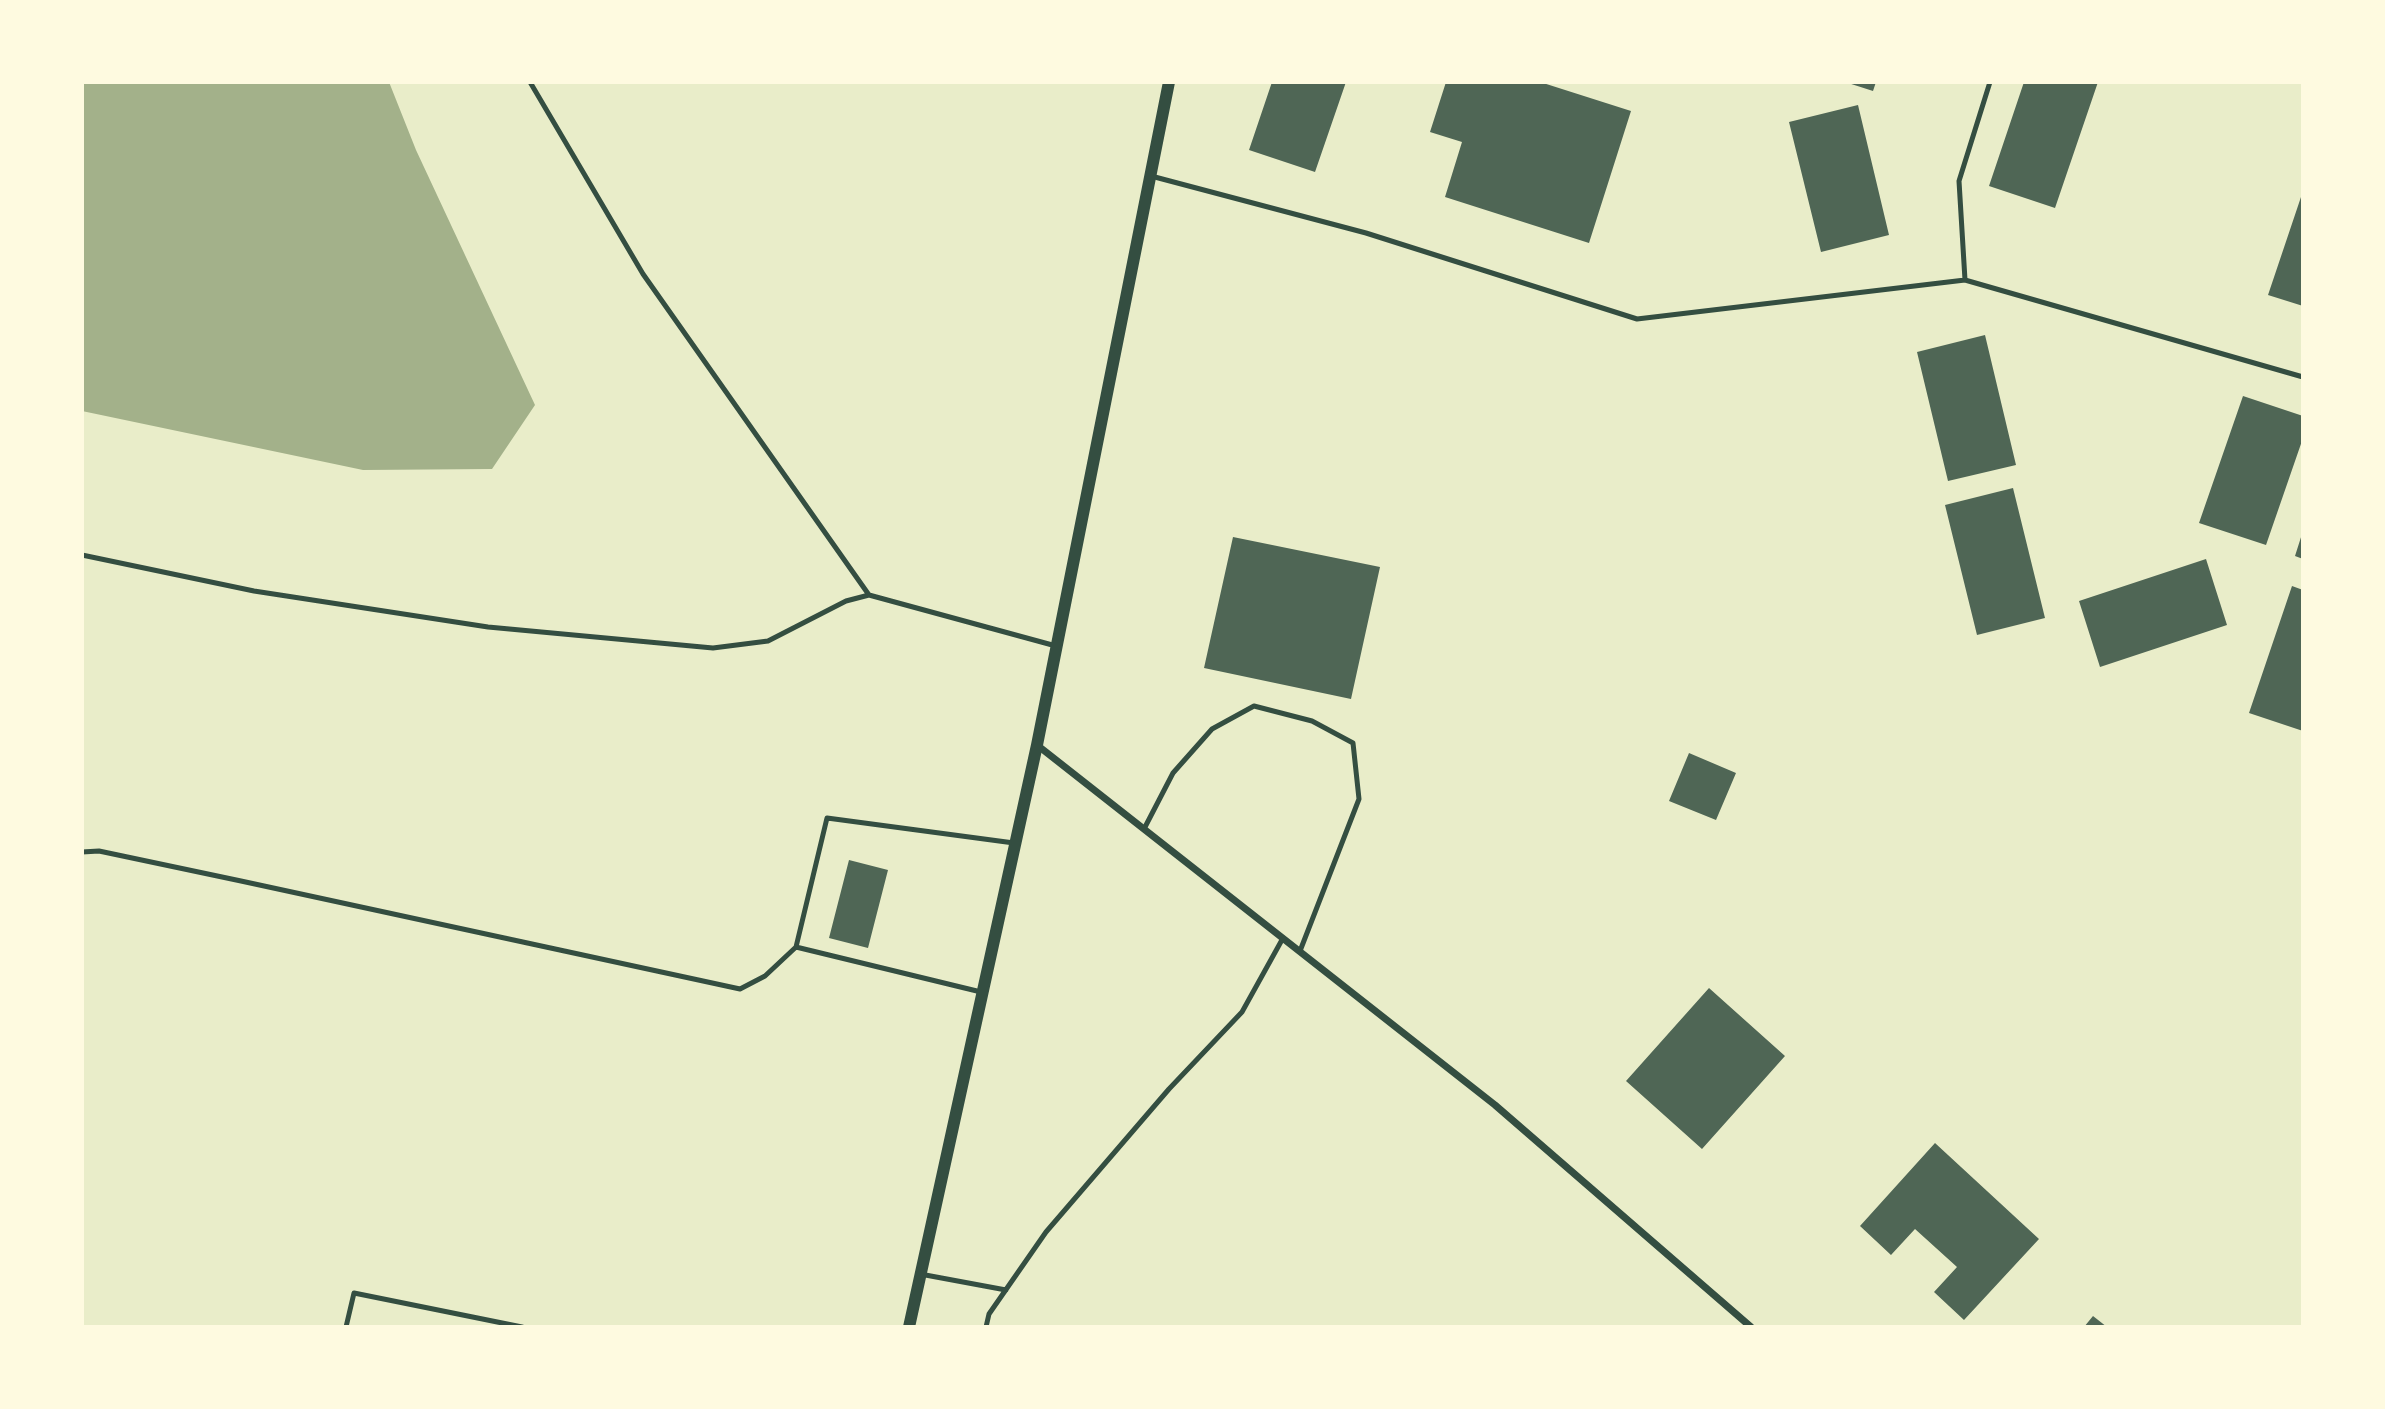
<!DOCTYPE html>
<html>
<head>
<meta charset="utf-8">
<style>
  body { margin:0 }
  #map { position:relative; width:2385px; height:1409px; overflow:hidden; background:#e9edc9; font-family:Poppins,sans-serif }
  canvas { display:block }
  .frame { position:absolute; inset:0; border:84px solid #fefae0; pointer-events:none }
</style>
</head>
<body>
<div id="map">
<canvas width="2385" height="1409"></canvas>
<div class="frame"></div>
</div>
<script>
const g = document.querySelector('canvas').getContext('2d');
g.lineJoin = 'round';
function fill(path, color) {
  g.fillStyle = color;
  g.fill(path, 'evenodd');
}
function toPath(rows) {
  const path = new Path2D();
  for (const r of rows) {
    path.moveTo(r[0], r[1]);
    for (let i = 2; i < r.length; i += 2) path.lineTo(r[i], r[i + 1]);
  }
  return path;
}
function trace(path, color, width, dash) {
  g.strokeStyle = color;
  g.lineWidth = width;
  g.lineCap = dash ? 'butt' : 'round';
  g.setLineDash(dash || []);
  g.stroke(path);
}
fill(toPath([
  [82,82,389,82,416,150,535,405,492,469,363,470,82,411]
]), '#a3b18a');
fill(toPath([
  [1272,82,1346,82,1315,172,1249,150],
  [1446,82,1540,82,1631,111,1589,243,1445,197,1462,142,1430,132],
  [1845,82,1876,82,1873,91],
  [2024,82,2098,82,2055,208,1989,186],
  [1858,105,1889,235,1821,252,1789,122],
  [2302,194,2303,194,2303,306,2268,295],
  [1985,335,2016,465,1948,481,1917,352],
  [2243,396,2303,416,2303,438,2266,545,2199,523],
  [2013,488,2045,618,1977,635,1945,505],
  [2302,534,2303,534,2303,559,2295,556],
  [1233,537,1380,567,1351,699,1204,668],
  [2206,559,2227,625,2100,667,2079,601],
  [2292,586,2303,590,2303,731,2249,713],
  [1689,753,1736,773,1716,820,1669,801],
  [849,860,888,870,868,948,829,938],
  [1709,988,1785,1056,1702,1149,1626,1081],
  [1935,1143,2039,1239,1964,1320,1934,1292,1957,1267,1915,1229,1891,1255,1860,1226],
  [2093,1316,2107,1327,2084,1327]
]), '#4f6655');
trace(toPath([
  [530,82,643,274,869,595],
  [1151,176,1366,233,1637,319,1965,280,2303,377],
  [1965,280,1959,181,1990,82],
  [82,555,254,591,488,627,713,648,768,641,846,601,869,595,1056,646],
  [1144,829,1173,773,1212,729,1254,706,1312,721,1353,743,1359,799,1300,951],
  [82,852,99,851,241,881,740,989,765,976,796,947],
  [981,992,796,947,827,818,1014,843],
  [920,1274,1006,1290],
  [346,1327,354,1293,522,1327],
  [986,1327,989,1314,1046,1232,1169,1089,1242,1012,1283,938]
]), '#344e41', 5);
trace(toPath([
  [1037,745,1495,1105,1751,1327]
]), '#344e41', 7);
trace(toPath([
  [909,1327,1037,745,1169,82]
]), '#344e41', 12);
</script>
</body>
</html>
